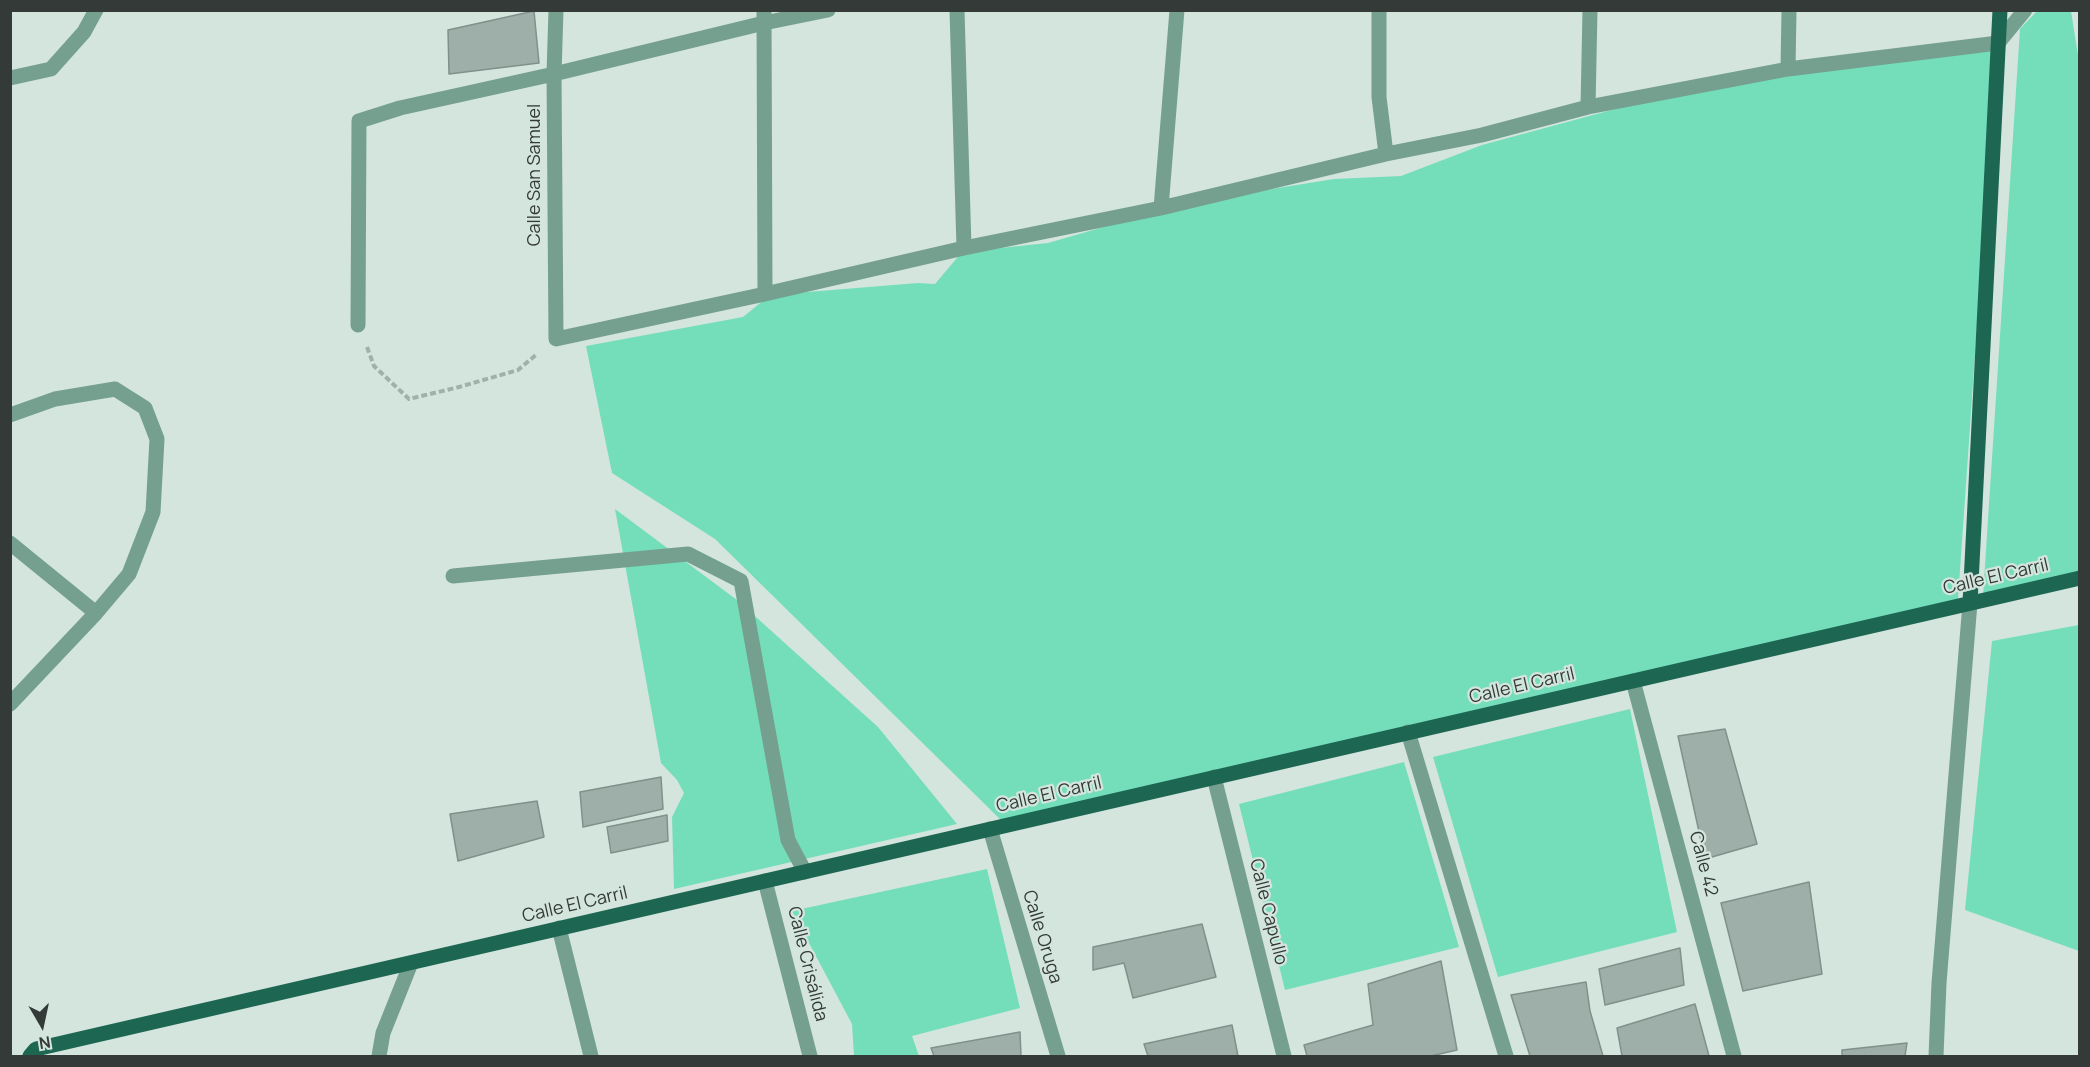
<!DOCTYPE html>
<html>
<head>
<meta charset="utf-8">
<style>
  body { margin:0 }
  #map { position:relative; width:2090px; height:1067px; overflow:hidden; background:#d4e5de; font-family:Manrope,sans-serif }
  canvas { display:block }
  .frame { position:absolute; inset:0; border:12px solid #333a37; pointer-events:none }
  .north { position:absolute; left:12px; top:995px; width:60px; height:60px; -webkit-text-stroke:4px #d4e5de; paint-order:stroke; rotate:171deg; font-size:16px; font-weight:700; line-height:24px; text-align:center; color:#333a37 }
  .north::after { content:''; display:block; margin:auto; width:21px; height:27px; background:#333a37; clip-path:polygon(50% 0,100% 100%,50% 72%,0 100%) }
</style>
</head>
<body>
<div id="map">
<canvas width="2090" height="1067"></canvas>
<div class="frame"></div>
<div class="north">N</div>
</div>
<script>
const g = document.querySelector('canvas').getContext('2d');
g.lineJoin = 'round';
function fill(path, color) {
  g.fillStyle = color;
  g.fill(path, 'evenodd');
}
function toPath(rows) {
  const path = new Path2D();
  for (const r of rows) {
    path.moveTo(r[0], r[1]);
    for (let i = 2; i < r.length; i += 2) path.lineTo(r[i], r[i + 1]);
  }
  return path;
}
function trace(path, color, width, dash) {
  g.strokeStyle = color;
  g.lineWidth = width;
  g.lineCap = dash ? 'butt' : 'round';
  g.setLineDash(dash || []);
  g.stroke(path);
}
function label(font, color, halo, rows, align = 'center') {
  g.font = font + ' Manrope,sans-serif';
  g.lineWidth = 4.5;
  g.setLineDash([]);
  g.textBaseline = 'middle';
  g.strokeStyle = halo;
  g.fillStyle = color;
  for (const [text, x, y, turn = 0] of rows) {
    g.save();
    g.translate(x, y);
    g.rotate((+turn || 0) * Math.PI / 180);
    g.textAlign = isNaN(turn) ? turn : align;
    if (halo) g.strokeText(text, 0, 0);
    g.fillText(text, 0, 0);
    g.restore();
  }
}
fill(toPath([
  [2037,11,2071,11,2080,68,2079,572,1983,596,2020,29],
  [1997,38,1958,599,1005,824,715,539,612,473,586,346,743,317,770,295,918,283,935,284,962,252,1048,243,1190,202,1334,179,1401,176,1482,145,1789,62],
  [615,509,737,600,878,727,957,824,674,889,672,817,684,793,677,780,661,763],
  [2079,625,2080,625,2079,951,1965,910,1992,641],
  [1630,709,1677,932,1498,977,1433,757],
  [1404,762,1459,947,1285,990,1239,804],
  [987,869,1020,1008,912,1036,919,1056,854,1056,852,1024,792,911]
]), '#74debb');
const building = toPath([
  [534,11,539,63,449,74,448,30,534,11],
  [1725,729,1757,844,1705,859,1678,736,1725,729],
  [661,777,663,809,583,827,580,792,661,777],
  [537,801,544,837,458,861,450,814,537,801],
  [667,815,668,841,611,853,607,827,667,815],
  [1809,882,1822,974,1743,991,1721,903,1809,882],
  [1202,924,1216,977,1133,998,1124,963,1093,970,1093,947,1202,924],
  [1680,948,1684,985,1605,1005,1599,969,1680,948],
  [1441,961,1457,1050,1431,1056,1307,1056,1304,1045,1373,1025,1368,984,1441,961],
  [1586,982,1590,1011,1603,1056,1530,1056,1511,995,1586,982],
  [1695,1004,1709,1056,1622,1056,1617,1028,1695,1004],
  [1232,1025,1238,1056,1148,1056,1144,1044,1232,1025],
  [1020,1032,1021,1056,934,1056,931,1048,1020,1032],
  [1907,1043,1905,1056,1842,1056,1842,1050,1907,1043]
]);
fill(building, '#9eaea8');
trace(building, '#81908a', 1.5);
trace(toPath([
  [367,347,374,366,409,399,459,387,518,370,537,354]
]), '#a2b0aa', 4, [6, 3]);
trace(toPath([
  [556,10,554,74,556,339,765,294,964,248,1161,208,1386,154,1482,135,1588,107,1788,69,1998,43,2025,10],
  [764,10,765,294],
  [957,10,964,248],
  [1379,10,1379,97,1386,154],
  [1788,69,1789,10],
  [10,78,51,69,84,32,96,10],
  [1588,107,1590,10],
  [1161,208,1177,10],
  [358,325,359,121,400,108,554,74,764,23,828,10],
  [10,415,55,399,115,389,145,408,157,439,153,512,129,574,96,613],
  [10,543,96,613,10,704],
  [453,576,688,554,741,581,788,840,805,872],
  [1633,681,1734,1056],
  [1408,732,1506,1056],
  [1214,777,1284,1056],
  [990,829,1058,1056],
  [765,881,810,1056],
  [559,928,591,1056],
  [379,1056,383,1033,411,963],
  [1936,1056,1939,983,1970,603]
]), '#75a090', 15);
trace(toPath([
  [1970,603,2000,10],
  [30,1056,36,1049,2080,578]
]), '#1d6651', 15);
label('18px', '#333a37', '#d4e5de', [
  ["Calle San Samuel",535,175,-90],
  ["Calle El Carril",1996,577,-13],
  ["Calle El Carril",1522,686,-13],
  ["Calle El Carril",1049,795,-13],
  ["Calle 42",1703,864,75],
  ["Calle El Carril",575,905,-13],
  ["Calle Capullo",1268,912,76],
  ["Calle Oruga",1042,937,73],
  ["Calle Crisálida",807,964,76]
]);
</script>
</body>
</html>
